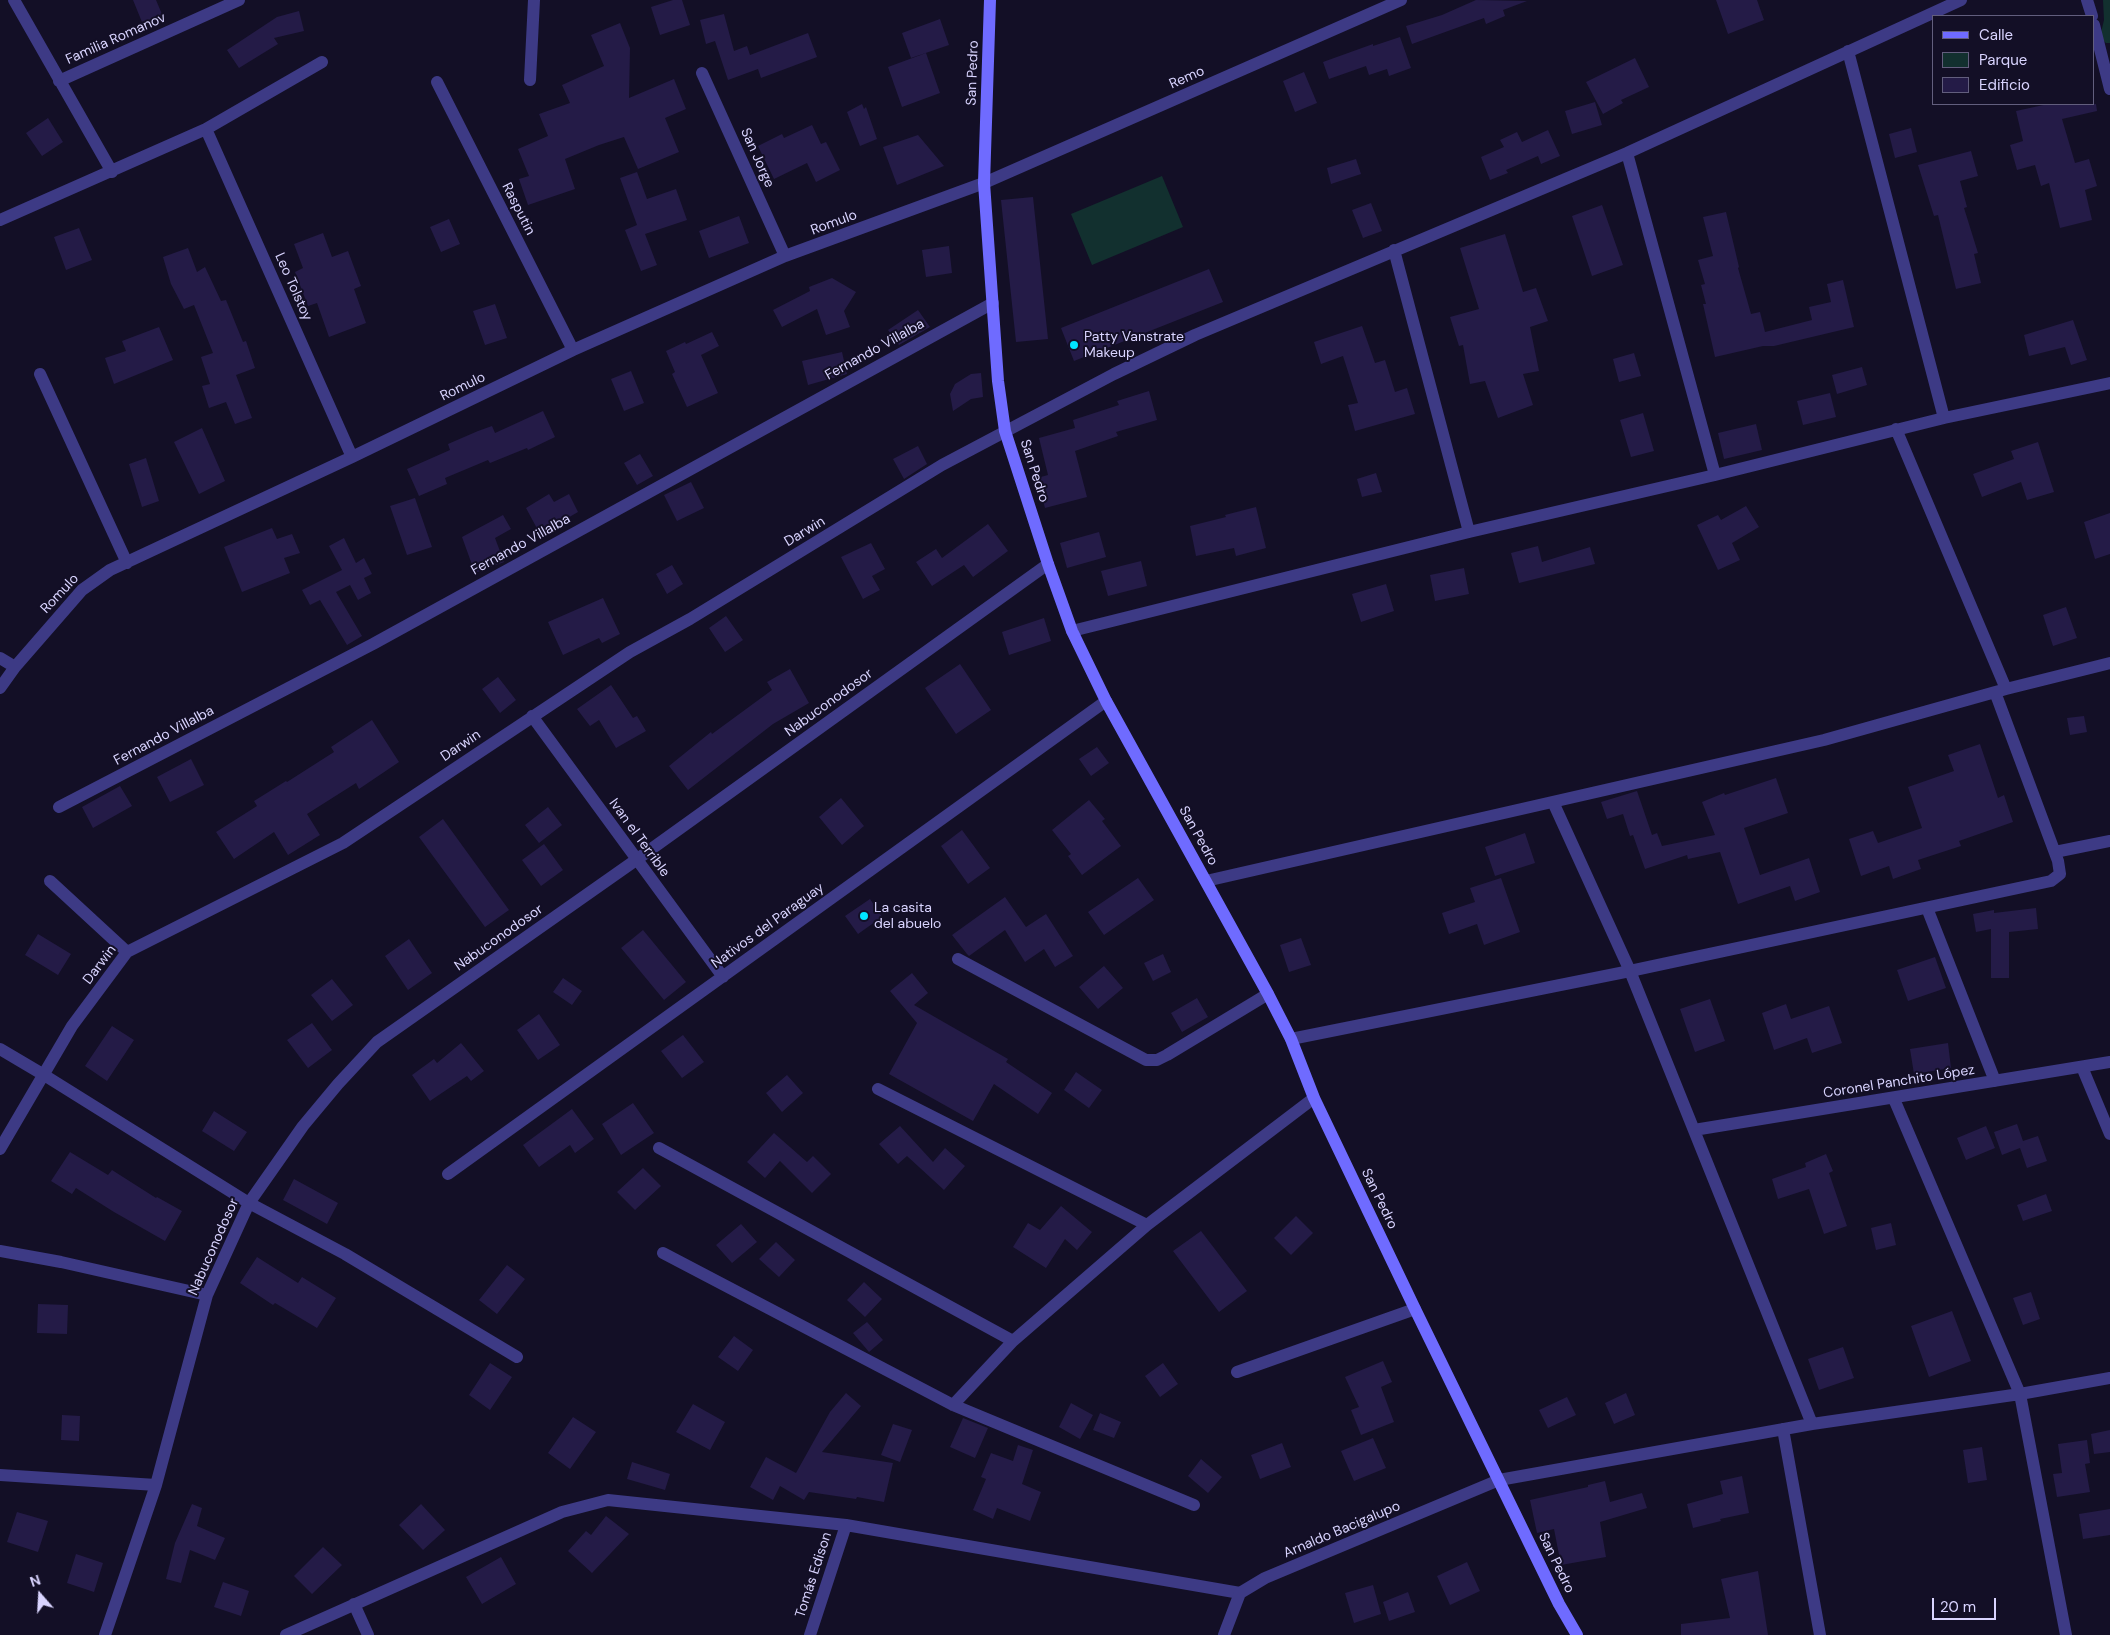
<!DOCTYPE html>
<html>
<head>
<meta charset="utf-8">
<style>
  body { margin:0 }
  #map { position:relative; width:2110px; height:1635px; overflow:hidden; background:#130f26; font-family:"DM Sans",sans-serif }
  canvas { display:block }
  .legend { position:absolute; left:1932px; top:15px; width:162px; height:90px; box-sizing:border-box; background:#130f26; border:1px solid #625e7d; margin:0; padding:6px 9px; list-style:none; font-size:15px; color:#d9d4ff }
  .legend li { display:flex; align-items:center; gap:10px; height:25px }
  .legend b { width:25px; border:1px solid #625e7d }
  .north { position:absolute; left:15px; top:1570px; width:50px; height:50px; -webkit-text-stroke:4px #130f26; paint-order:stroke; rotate:341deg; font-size:14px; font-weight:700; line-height:20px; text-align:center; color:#d9d4ff }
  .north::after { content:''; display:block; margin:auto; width:18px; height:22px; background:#d9d4ff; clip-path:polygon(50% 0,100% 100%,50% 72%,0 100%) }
  .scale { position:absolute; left:1932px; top:1598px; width:64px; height:22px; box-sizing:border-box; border:2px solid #d9d4ff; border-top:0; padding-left:6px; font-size:15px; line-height:18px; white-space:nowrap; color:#d9d4ff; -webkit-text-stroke:4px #130f26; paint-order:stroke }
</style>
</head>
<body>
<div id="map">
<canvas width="2110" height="1635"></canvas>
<ul class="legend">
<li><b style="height:6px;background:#6f6bff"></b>Calle</li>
<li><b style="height:14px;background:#12302f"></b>Parque</li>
<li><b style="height:14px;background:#241b47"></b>Edificio</li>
</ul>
<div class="north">N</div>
<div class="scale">20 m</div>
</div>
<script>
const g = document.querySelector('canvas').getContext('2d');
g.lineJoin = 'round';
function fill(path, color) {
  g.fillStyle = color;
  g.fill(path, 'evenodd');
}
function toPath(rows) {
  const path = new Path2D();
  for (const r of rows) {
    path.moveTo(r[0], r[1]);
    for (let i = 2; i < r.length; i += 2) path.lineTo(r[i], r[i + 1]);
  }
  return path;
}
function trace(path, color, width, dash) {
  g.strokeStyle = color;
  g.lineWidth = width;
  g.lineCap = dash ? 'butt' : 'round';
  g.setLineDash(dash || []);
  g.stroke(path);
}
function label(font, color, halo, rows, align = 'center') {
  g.font = font + ' "DM Sans",sans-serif';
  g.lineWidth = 4;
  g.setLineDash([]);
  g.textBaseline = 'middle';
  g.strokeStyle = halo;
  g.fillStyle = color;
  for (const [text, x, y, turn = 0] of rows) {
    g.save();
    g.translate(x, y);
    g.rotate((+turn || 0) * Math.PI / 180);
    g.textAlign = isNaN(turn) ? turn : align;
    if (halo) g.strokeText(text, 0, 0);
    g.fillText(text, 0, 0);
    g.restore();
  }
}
fill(toPath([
  [2103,0,2110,0,2110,43,2106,43,2100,37,2104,20],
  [1162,176,1183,227,1092,265,1071,214]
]), '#12302f');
fill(toPath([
  [133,0,156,0,164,19,144,27],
  [673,0,682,0,690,25,660,35,651,7],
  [1476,0,1527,1,1503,10,1505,16,1486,24,1484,18,1412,44,1406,26,1442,15],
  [1716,0,1757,0,1764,20,1728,34],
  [299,11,304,31,274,38,278,44,239,68,227,50,277,17],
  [724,14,734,51,747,46,750,55,808,33,817,57,761,78,758,69,728,80,715,41,706,44,700,20],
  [940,19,949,45,911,58,902,33],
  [620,23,630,48,629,98,674,79,686,109,665,118,679,152,638,169,624,137,599,145,565,159,575,189,528,205,519,179,529,176,518,149,548,136,539,114,570,103,562,85,604,66,591,35],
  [1400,37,1411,68,1389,76,1387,69,1369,75,1366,66,1329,79,1323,62,1373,44,1373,46],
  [926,53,940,93,902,107,888,67],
  [1635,58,1649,87,1621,100,1623,103,1603,114,1586,82],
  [1304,72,1317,103,1295,112,1283,81],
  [1595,102,1602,125,1572,134,1565,111],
  [862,104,864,109,866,107,877,139,860,146,847,112],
  [2048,104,2096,104,2097,111,2062,119,2075,163,2089,159,2097,186,2085,190,2092,220,2060,228,2049,183,2041,186,2035,165,2017,170,2010,145,2023,141,2016,111],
  [48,118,63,142,42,156,26,133],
  [812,125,821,144,826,142,840,170,816,182,807,163,774,179,758,146,782,134,784,138],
  [1911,128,1917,152,1895,158,1889,134],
  [1548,130,1560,156,1541,164,1538,156,1506,170,1508,173,1490,180,1481,157,1504,147,1500,140,1517,132,1522,142],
  [918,135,944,166,897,185,883,147],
  [1971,151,1978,176,1960,181,1967,207,1964,208,1978,253,1974,254,1981,283,1956,289,1938,215,1934,216,1918,165],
  [1356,159,1361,174,1331,184,1327,168],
  [637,172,647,199,676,189,687,220,645,234,657,265,641,271,625,230,637,225,620,178],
  [1033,197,1048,339,1016,342,1001,200],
  [1371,203,1382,231,1363,238,1352,210],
  [1602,205,1623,265,1592,276,1572,216],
  [1726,212,1739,267,1738,268,1751,314,1760,312,1765,332,1812,320,1809,307,1831,302,1827,284,1843,280,1854,327,1774,346,1763,346,1715,357,1703,304,1706,304,1701,285,1705,284,1698,260,1713,256,1703,217],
  [739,216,749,243,709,258,699,231],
  [449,219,460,244,441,252,430,227],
  [79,228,92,260,66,270,54,237],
  [323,233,332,257,348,251,361,286,354,289,366,323,329,337,317,303,308,306,295,272,303,268,294,244],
  [1505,234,1523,292,1536,288,1548,321,1530,327,1539,371,1523,374,1533,405,1498,418,1485,381,1470,384,1463,345,1459,346,1450,317,1479,309,1460,248],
  [949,246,952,273,926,277,922,250],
  [188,248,197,272,205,267,221,301,226,300,243,342,246,341,255,368,236,375,252,418,235,424,226,402,209,408,202,386,210,384,201,357,213,353,194,305,184,309,171,284,163,257],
  [1209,269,1223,302,1074,361,1061,328],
  [832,278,856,292,844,311,850,327,826,335,817,309,782,327,773,310,810,291,809,287],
  [495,304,507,338,485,345,473,311],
  [918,310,930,327,899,345,888,330],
  [2073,320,2087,360,2071,365,2065,347,2029,356,2024,335],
  [1362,326,1375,363,1385,360,1395,392,1407,388,1415,414,1355,431,1348,405,1358,403,1343,356,1321,364,1314,342],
  [159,327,173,360,114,384,105,358,126,351,122,341],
  [712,332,719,346,701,355,718,393,687,407,672,374,675,372,666,351,685,342,686,344],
  [842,352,847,374,808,385,802,361],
  [1634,353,1641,376,1619,382,1613,359],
  [1862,367,1867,385,1837,394,1832,375],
  [631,371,644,403,624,411,611,379],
  [981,373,983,397,971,399,953,411,950,394,955,384,971,374],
  [1149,391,1157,420,1116,432,1118,436,1075,451,1087,497,1045,508,1037,478,1048,475,1039,438,1075,428,1073,420,1119,405,1117,401],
  [1830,393,1836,417,1803,425,1797,401],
  [543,411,555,437,528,450,527,448,490,463,488,460,445,478,447,484,419,496,407,469,450,450,448,444,478,431,492,426,495,433],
  [1643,413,1654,451,1631,457,1620,420],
  [1756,424,1762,450,1724,459,1718,433],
  [202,428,225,481,199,494,174,442],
  [2038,442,2054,492,2027,500,2021,482,1982,497,1973,474,2014,459,2011,451],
  [918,446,927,464,904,479,893,459],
  [640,454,653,476,637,485,624,463],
  [146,458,159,501,142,507,129,464],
  [1376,473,1382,492,1362,497,1357,479],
  [691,482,704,508,677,521,664,495],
  [549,494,554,502,569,494,578,512,540,534,526,508],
  [415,498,432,547,407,555,390,506],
  [1746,506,1759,527,1732,543,1740,560,1718,570,1697,525,1718,515,1721,520],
  [1256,507,1266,548,1236,556,1234,548,1196,556,1190,526,1226,517,1225,515],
  [2110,513,2110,554,2095,559,2084,522],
  [503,515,511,529,495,538,504,562,475,573,462,537],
  [988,524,1008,551,973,577,964,565,932,586,916,562,936,549,942,558],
  [272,528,277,539,292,534,300,553,284,558,290,573,242,592,224,547],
  [1099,532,1106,557,1067,568,1060,543],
  [344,538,356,563,364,558,372,574,364,578,371,593,358,600,350,585,336,592,362,636,347,645,320,600,310,605,302,590,342,570,329,546],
  [871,543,885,569,872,576,880,590,863,599,841,557],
  [1538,546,1542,562,1590,547,1595,564,1519,583,1511,553],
  [1141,561,1147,586,1108,596,1101,571],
  [672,565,683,584,667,594,656,574],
  [1464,568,1469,594,1435,601,1430,575],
  [1386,584,1394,611,1361,622,1352,594],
  [603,598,620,634,602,643,599,638,563,655,548,622],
  [2066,607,2077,638,2053,646,2043,615],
  [726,616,743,640,725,652,709,628],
  [1044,618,1051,641,1009,655,1002,632],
  [960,664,991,710,956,734,925,688],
  [790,669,809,703,773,724,688,790,669,766,711,732,712,734,772,690,767,682],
  [498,677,516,700,500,713,482,689],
  [611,685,633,718,637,716,646,731,616,748,599,720,590,726,577,709],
  [2084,716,2087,732,2070,735,2067,718],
  [372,720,399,762,359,789,356,783,307,814,320,835,288,855,274,832,234,859,216,832,257,806,254,801,286,781,287,782,334,752,331,747],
  [1980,744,1998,798,2004,795,2013,822,1959,841,1961,846,1918,860,1921,869,1893,879,1889,866,1861,876,1849,839,1873,831,1878,843,1922,828,1908,787,1954,771,1948,755],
  [1097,747,1109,763,1091,776,1079,759],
  [191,759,204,785,170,802,157,777],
  [1776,778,1788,813,1744,828,1760,875,1809,858,1820,892,1795,901,1790,886,1738,904,1720,852,1688,859,1687,855,1645,869,1633,835,1630,836,1623,814,1607,819,1601,802,1637,791,1652,835,1657,833,1662,846,1715,835,1702,802,1724,793,1725,795],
  [120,786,132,806,93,828,82,807],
  [841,798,864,826,842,845,819,817],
  [1089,800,1105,819,1102,821,1121,846,1082,875,1068,856,1071,854,1052,830],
  [548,807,562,825,539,843,525,825],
  [443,819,509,910,485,927,419,837],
  [962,830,990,868,968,884,941,846],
  [1525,833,1535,863,1495,876,1485,847],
  [544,844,563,870,541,886,522,860],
  [1138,878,1154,900,1104,935,1088,912],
  [1501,878,1520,932,1484,945,1477,924,1449,934,1442,913,1475,902,1470,888],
  [1005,897,1026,927,1046,914,1073,956,1055,967,1044,949,1025,962,1005,930,969,956,967,954,952,935],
  [870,899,882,917,858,934,845,916],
  [2036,908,2038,929,2009,932,2009,978,1991,978,1991,929,1976,932,1973,914,1994,910,1994,913],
  [643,930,686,982,664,1000,621,948],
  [38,934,71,954,58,975,25,955],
  [1301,938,1311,965,1289,972,1280,945],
  [409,939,432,973,408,990,385,956],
  [1163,954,1171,972,1153,981,1144,963],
  [1935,957,1946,988,1908,1001,1897,970],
  [1104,966,1123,988,1098,1009,1079,987],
  [912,973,928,993,914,1005,1008,1059,1006,1062,1052,1093,1038,1114,994,1084,973,1121,889,1074,917,1023,890,991],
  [563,978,582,991,572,1005,553,992],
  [332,979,353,1005,332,1021,311,995],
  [1197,998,1208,1017,1182,1032,1171,1013],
  [1710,999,1725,1041,1695,1052,1680,1009],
  [1786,1004,1791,1019,1829,1006,1842,1043,1812,1053,1807,1038,1774,1050,1762,1013],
  [539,1014,560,1045,538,1060,517,1030],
  [312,1023,332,1050,308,1068,287,1040],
  [112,1026,134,1040,107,1081,85,1066],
  [683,1035,704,1062,682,1078,661,1051],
  [461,1043,484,1071,471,1081,467,1076,430,1101,412,1075,434,1059,437,1063],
  [1948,1043,1951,1068,1914,1074,1910,1049],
  [1076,1072,1102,1090,1089,1108,1064,1090],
  [787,1075,803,1093,782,1112,766,1093],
  [633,1103,654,1133,621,1155,602,1124],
  [572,1109,594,1139,575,1153,570,1145,539,1167,523,1145],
  [214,1111,247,1132,234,1151,202,1131],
  [2017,1124,2023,1141,2038,1136,2047,1161,2027,1168,2020,1148,2002,1155,1994,1132],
  [900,1126,933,1162,945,1148,965,1166,944,1190,907,1156,898,1164,879,1144],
  [1986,1126,1995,1148,1966,1160,1957,1138],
  [774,1133,807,1162,813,1156,831,1174,812,1193,780,1161,765,1178,747,1162],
  [70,1152,108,1175,112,1170,156,1198,157,1197,182,1211,165,1241,114,1212,76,1188,72,1194,51,1181],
  [1826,1154,1833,1171,1829,1173,1847,1226,1824,1234,1809,1189,1778,1199,1772,1179,1806,1167,1805,1163],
  [643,1168,661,1186,635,1210,617,1192],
  [294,1179,338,1203,327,1224,283,1200],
  [2046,1194,2052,1211,2023,1221,2017,1205],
  [1061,1206,1092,1232,1077,1250,1065,1239,1046,1268,1013,1247,1028,1223,1040,1230],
  [1296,1216,1313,1233,1291,1255,1274,1238],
  [1891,1223,1896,1245,1876,1250,1871,1228],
  [741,1224,757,1242,732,1263,716,1245],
  [1201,1231,1247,1291,1219,1312,1173,1251],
  [776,1242,795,1260,779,1277,759,1259],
  [257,1257,298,1283,302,1277,336,1298,317,1328,275,1303,273,1305,240,1283],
  [507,1265,525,1279,497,1314,479,1300],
  [864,1282,882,1299,865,1317,847,1300],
  [2031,1292,2040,1319,2023,1325,2013,1298],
  [38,1304,68,1305,67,1334,37,1333],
  [1952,1311,1971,1361,1929,1377,1911,1326],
  [867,1322,883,1340,869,1352,853,1333],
  [734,1336,753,1350,738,1371,718,1357],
  [1843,1347,1854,1378,1819,1390,1808,1359],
  [1383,1361,1392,1382,1381,1387,1394,1422,1361,1435,1351,1410,1359,1407,1345,1377],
  [490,1363,512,1377,490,1410,469,1395],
  [1163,1363,1178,1384,1160,1397,1145,1376],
  [846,1393,861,1406,822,1452,893,1463,884,1502,857,1497,856,1499,809,1492,804,1500,780,1486,773,1500,750,1487,766,1457,796,1473,830,1412],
  [1626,1393,1635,1415,1614,1424,1605,1403],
  [1567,1397,1576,1415,1548,1428,1539,1410],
  [1071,1403,1093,1415,1080,1439,1059,1427],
  [693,1404,725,1422,710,1450,676,1432],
  [1100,1413,1121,1422,1114,1438,1093,1430],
  [62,1415,80,1416,79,1441,61,1440],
  [573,1417,596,1432,570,1469,548,1453],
  [963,1418,988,1428,975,1458,950,1447],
  [893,1424,912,1430,900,1462,881,1455],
  [2110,1430,2110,1452,2094,1454,2091,1434],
  [1373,1438,1386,1468,1354,1481,1341,1451],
  [2087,1440,2090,1463,2085,1464,2090,1492,2057,1497,2053,1474,2062,1473,2058,1444],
  [1282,1443,1291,1467,1260,1479,1251,1455],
  [1018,1445,1033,1450,1022,1484,1041,1492,1030,1521,997,1508,993,1519,973,1510,986,1479,981,1477,991,1453,1013,1461],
  [1982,1447,1987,1480,1968,1483,1963,1450],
  [1201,1459,1222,1477,1208,1493,1188,1476],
  [632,1462,670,1474,665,1490,627,1479],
  [1742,1476,1749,1513,1720,1519,1721,1521,1693,1528,1687,1504,1723,1494,1720,1481],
  [1605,1481,1610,1502,1642,1493,1647,1508,1600,1522,1606,1557,1561,1565,1554,1529,1537,1533,1530,1500,1588,1487,1588,1485],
  [192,1504,202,1508,197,1526,225,1538,215,1560,190,1550,181,1583,166,1579,175,1543],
  [421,1504,445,1530,423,1550,399,1525],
  [2110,1509,2110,1535,2083,1539,2079,1514],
  [17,1512,48,1521,38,1552,7,1542],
  [606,1516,629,1534,592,1573,568,1551,586,1531,591,1535],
  [323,1547,342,1565,312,1594,294,1576],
  [76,1554,103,1563,94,1592,67,1583],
  [501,1557,516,1584,482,1604,466,1577],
  [1467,1562,1480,1591,1450,1605,1437,1576],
  [1758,1571,1768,1635,1681,1635,1681,1624,1730,1618,1721,1579],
  [223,1582,249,1591,241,1616,214,1607],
  [1373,1585,1381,1614,1354,1623,1345,1593],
  [1408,1592,1415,1612,1389,1621,1383,1602]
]), '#241b47');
trace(toPath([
  [14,0,112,172],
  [2087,0,2092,16],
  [2094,25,2110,89],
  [1848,51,1944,418],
  [702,73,785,256],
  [530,80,534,0],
  [59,81,239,0],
  [437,82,573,350],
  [206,129,352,457],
  [1627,153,1715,475],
  [0,220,206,129,322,62],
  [1394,250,1469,532],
  [40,374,127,563],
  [1896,429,2006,689],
  [1072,631,1469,532,1715,475,1944,418,2110,383],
  [0,658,15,667],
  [0,688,15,667,82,590,110,570,352,457,573,350,785,256,984,183,1401,0],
  [532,716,723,977],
  [1553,802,1630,971,1812,1424],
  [59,807,373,644,993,303],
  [2055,852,2110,841],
  [50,881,127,952],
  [1206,881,1824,740,2006,689,2110,663],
  [1927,908,1995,1081],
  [958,959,1146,1060,1157,1060,1167,1055,1268,994],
  [1291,1039,1630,971,2051,881,2060,874,2058,861,1995,692],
  [0,1049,44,1075,249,1203,345,1254,517,1357],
  [2082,1067,2110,1134],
  [878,1089,1147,1225],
  [1894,1099,2020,1394,2066,1635],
  [1694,1130,2110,1062],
  [659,1148,1013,1341],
  [0,1149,72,1026,127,952,343,843,630,652,690,619,942,465,1114,374,1195,335,1627,153,1961,0],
  [448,1174,1106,701],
  [0,1251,61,1262,207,1295],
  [663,1253,953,1405,1194,1505],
  [1237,1372,1415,1309],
  [953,1405,1013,1341,1147,1225,1314,1098],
  [1783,1429,1820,1635],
  [0,1475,156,1485],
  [1499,1480,1812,1424,2020,1394,2110,1378],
  [354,1604,368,1635],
  [105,1635,156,1485,207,1295,249,1203,303,1126,338,1084,377,1042,636,860,1048,564],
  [286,1635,562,1512,608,1500,846,1525,1240,1593],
  [810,1635,846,1525]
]), '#3d3a85', 12);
trace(toPath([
  [1224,1635,1240,1593,1265,1578,1499,1480]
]), '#3d3a85', 12);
trace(toPath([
  [990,0,984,183,998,381,1005,431,1048,564,1072,631,1106,701,1268,994,1291,1039,1314,1098,1415,1309,1559,1604,1577,1635]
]), '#6f6bff', 12);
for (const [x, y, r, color] of [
  [1074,345,5,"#00e5ff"],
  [864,916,5,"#00e5ff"]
]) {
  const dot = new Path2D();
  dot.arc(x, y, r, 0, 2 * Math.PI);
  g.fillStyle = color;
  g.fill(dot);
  trace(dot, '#130f26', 2);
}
label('14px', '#d9d4ff', '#130f26', [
  ["Familia Romanov",116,39,-24],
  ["San Pedro",973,73,-88],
  ["Remo",1187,78,-24],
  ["San Jorge",757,158,66],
  ["Rasputin",518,209,63],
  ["Romulo",834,223,-20],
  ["Leo Tolstoy",293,287,66],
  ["Fernando Villalba",875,350,-29],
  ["Romulo",463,387,-26],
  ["San Pedro",1034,471,72],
  ["Darwin",805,532,-31],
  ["Fernando Villalba",521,545,-29],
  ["Romulo",60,594,-47],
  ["Nabuconodosor",829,703,-36],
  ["Fernando Villalba",164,736,-28],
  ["Darwin",461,746,-34],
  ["San Pedro",1198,836,61],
  ["Ivan el Terrible",639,838,54],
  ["Nativos del Paraguay",768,926,-36],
  ["Nabuconodosor",499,938,-35],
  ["Darwin",100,965,-53],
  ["Coronel Panchito López",1899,1082,-9],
  ["San Pedro",1379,1199,64],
  ["Nabuconodosor",214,1247,-66],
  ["Arnaldo Bacigalupo",1342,1530,-23],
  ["San Pedro",1556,1563,64],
  ["Tomás Edison",814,1575,-72]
]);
label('14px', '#d9d4ff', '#130f26', [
  ["Patty Vanstrate",1084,337],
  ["Makeup",1084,353],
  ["La casita",874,908],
  ["del abuelo",874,924]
], 'left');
</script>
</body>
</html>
